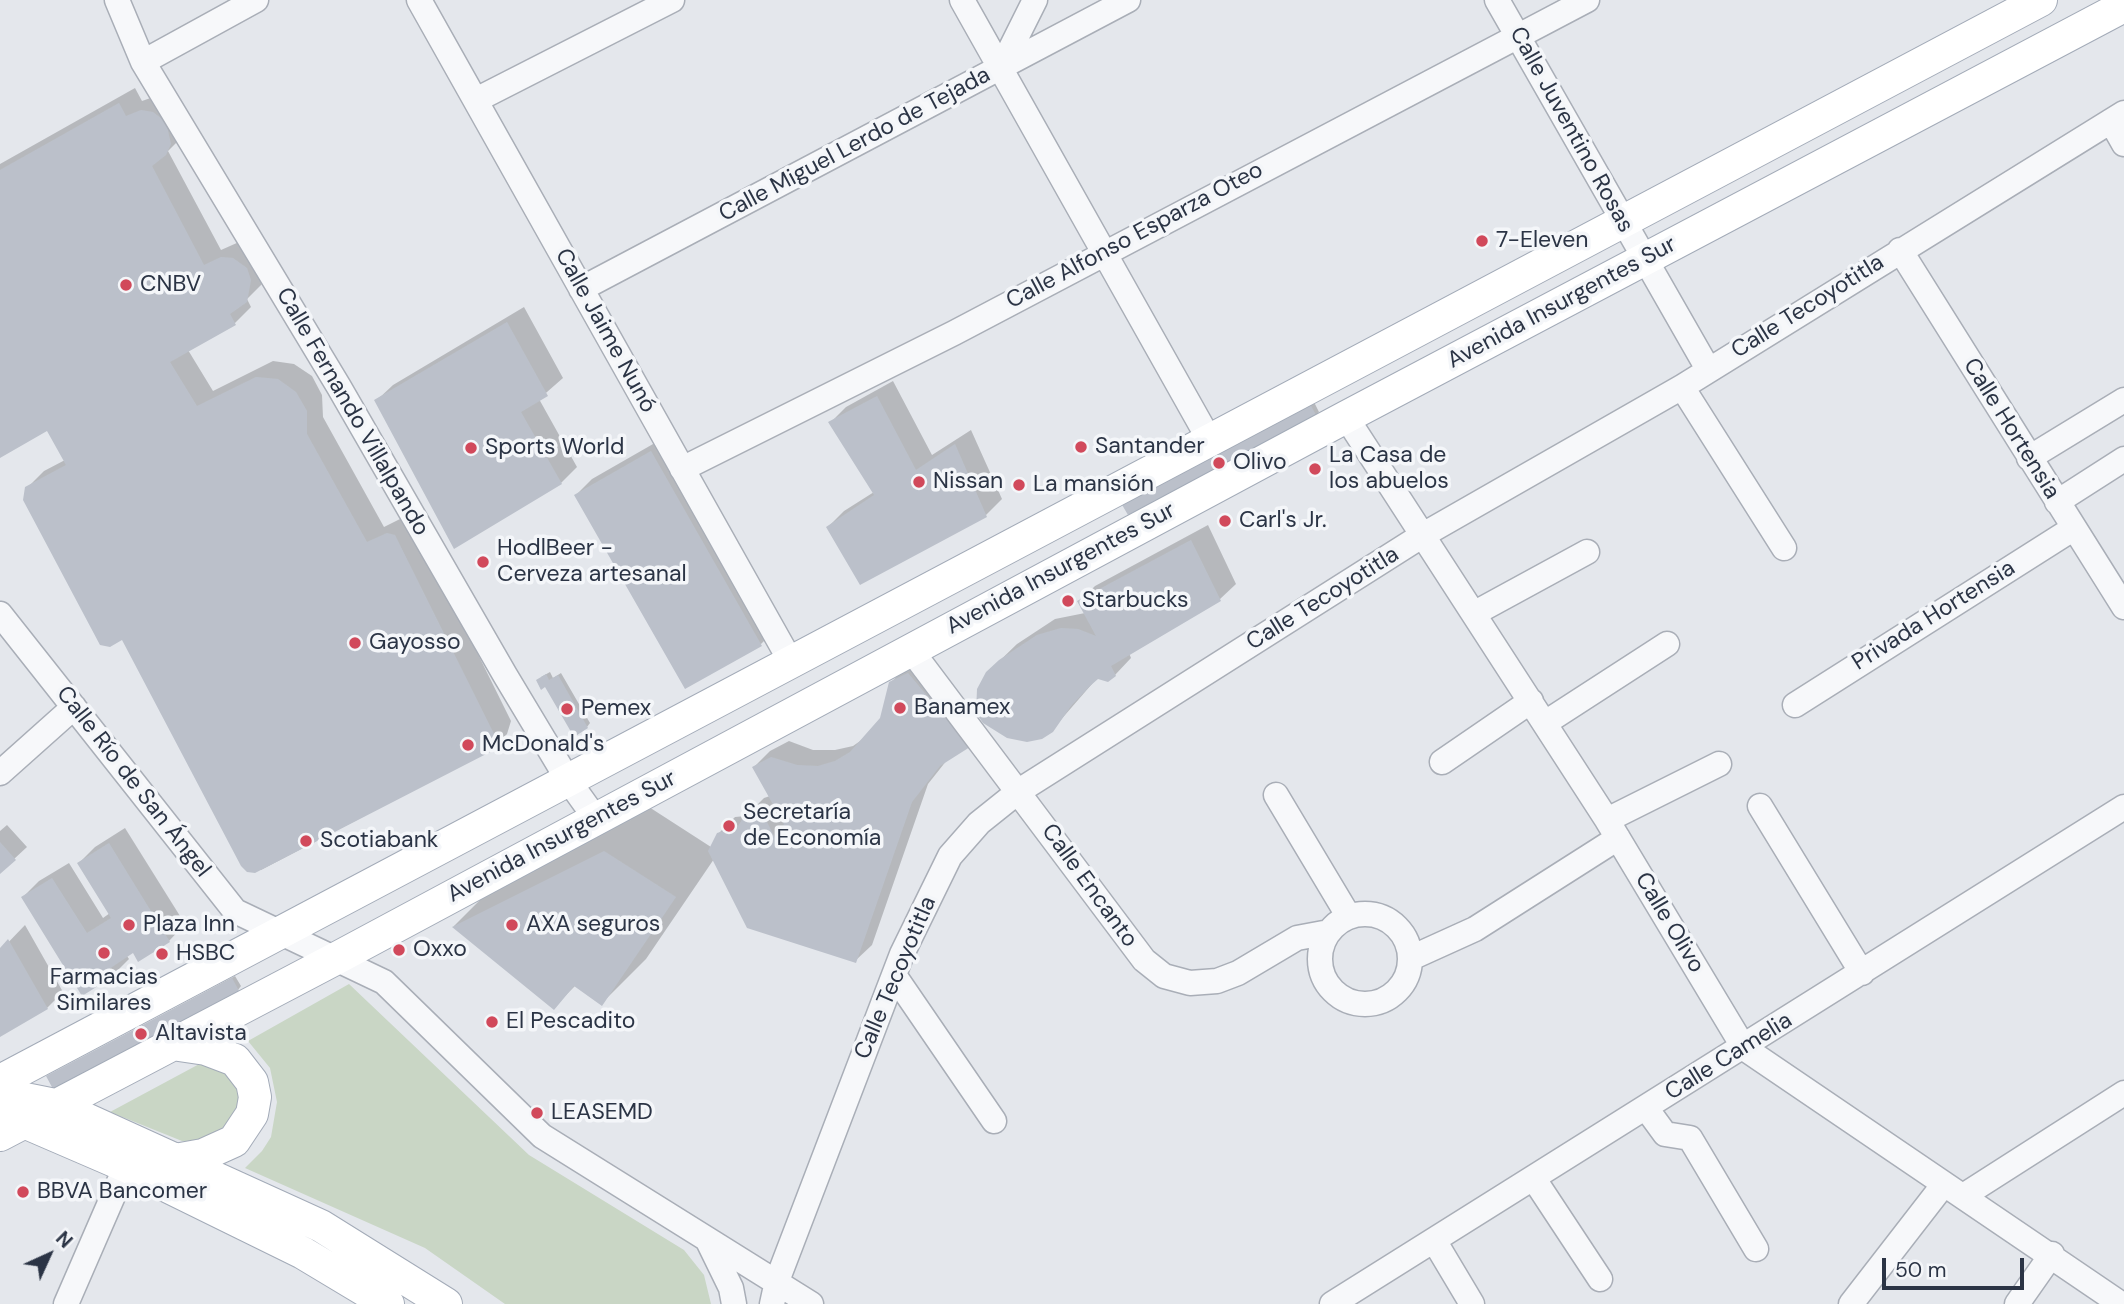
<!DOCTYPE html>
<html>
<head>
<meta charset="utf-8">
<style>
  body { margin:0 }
  #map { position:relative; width:2124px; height:1304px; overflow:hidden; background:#e4e7ec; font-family:"DM Sans",sans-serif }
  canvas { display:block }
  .north { position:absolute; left:14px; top:1220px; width:70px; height:70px; -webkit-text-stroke:5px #f4f6f9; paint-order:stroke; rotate:45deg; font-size:19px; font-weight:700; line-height:28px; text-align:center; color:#2b3445 }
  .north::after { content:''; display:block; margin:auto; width:24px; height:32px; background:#2b3445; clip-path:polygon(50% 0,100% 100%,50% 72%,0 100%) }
  .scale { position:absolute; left:1882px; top:1258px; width:142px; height:32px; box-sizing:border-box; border:4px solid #2b3445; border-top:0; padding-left:9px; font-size:21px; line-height:24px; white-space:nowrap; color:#2b3445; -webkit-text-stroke:5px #f4f6f9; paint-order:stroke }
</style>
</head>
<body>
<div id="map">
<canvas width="2124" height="1304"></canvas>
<div class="north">N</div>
<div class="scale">50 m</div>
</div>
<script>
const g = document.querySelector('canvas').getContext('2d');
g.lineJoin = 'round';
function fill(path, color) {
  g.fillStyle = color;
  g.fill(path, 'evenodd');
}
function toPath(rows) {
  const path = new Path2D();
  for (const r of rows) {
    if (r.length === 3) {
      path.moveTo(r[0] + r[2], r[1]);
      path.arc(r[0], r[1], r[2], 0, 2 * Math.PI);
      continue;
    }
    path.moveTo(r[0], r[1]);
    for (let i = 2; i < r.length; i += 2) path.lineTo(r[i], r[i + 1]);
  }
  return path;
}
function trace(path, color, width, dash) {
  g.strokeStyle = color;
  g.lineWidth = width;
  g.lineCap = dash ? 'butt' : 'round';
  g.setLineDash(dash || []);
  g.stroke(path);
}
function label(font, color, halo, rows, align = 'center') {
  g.font = font + ' "DM Sans",sans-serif';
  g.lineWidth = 7;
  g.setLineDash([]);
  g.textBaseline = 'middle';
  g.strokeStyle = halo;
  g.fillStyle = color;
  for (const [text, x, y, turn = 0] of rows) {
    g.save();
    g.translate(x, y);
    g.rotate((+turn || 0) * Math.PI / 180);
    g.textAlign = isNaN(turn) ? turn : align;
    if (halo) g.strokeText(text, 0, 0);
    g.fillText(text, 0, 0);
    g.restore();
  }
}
fill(toPath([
  [349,984,529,1155,684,1250,704,1275,711,1304,505,1304,425,1248,245,1168,262,1151,271,1137,277,1102,270,1068,248,1041],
  [203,1062,226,1073,235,1082,239,1094,239,1105,227,1128,200,1142,182,1141,110,1112]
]), '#c9d6c5');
fill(toPath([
  [135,88,142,101,159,95,182,137,168,151,221,250,239,242,267,263,262,284,247,299,251,307,235,323,188,350,213,391,273,361,294,364,312,376,322,395,323,417,384,527,404,517,413,523,511,721,507,734,491,750,261,870,248,870,122,638,27,488,44,471,65,460,48,429,0,456,0,164],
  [524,307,563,378,539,399,577,467,561,483,376,401,393,385],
  [893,381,932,455,971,430,1002,499,986,515,828,527,844,511,874,492,830,423,846,407],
  [1314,402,1319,412,1316,415,1127,500],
  [667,436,777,628,760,645,576,495,592,479],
  [1208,525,1236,584,1219,600,1129,653,1131,658,1115,675,1098,677,1052,730,987,673,1017,644,1055,619,1085,613,1079,602,1095,586],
  [925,658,984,730,947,760,928,784,872,945,855,961,714,859,646,959,602,1003,576,985,554,1007,454,926,498,882,649,807,711,847,718,834,735,817,746,816,764,798,770,796,754,767,770,751,789,741,813,750,835,750,853,746,863,739,881,719,890,683,907,667],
  [764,808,765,811,752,814,752,810],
  [550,672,553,678,561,673,590,723,587,727,541,677],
  [7,825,27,847,0,872,0,831],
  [125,828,185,924,169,941,139,959,134,951,127,956,129,959,113,975,23,897,39,881,69,863,103,918,110,913,79,863,95,847],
  [25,925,63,992,47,1008,0,1035,0,951],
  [235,976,241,986,238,990,48,1076]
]), '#0003');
fill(toPath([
  [119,103,126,116,141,110,153,112,166,122,171,144,166,155,152,166,204,265,221,257,233,258,247,268,251,280,247,302,230,314,236,325,170,362,197,406,256,377,278,379,296,392,307,411,307,434,367,542,387,533,395,535,496,738,491,748,492,751,255,873,247,872,241,866,122,640,110,647,100,645,23,500,25,487,66,465,47,431,0,458,0,170],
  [507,322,548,396,521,412,562,484,454,549,374,400],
  [877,396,916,470,955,444,987,517,860,585,826,527,874,495,828,422],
  [1310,404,1317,417,1128,515,1121,503],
  [651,451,762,646,685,689,574,495],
  [1191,540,1221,601,1111,666,1116,676,1108,682,1098,679,1090,686,1071,706,1053,732,1042,739,1027,742,1007,738,983,723,976,713,977,689,986,672,999,660,1037,635,1061,628,1078,629,1096,636,1077,601],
  [908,673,970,747,940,766,912,802,856,963,747,928,708,851,717,833,727,830,734,833,746,813,756,811,763,814,777,842,784,824,752,767,771,757,797,765,818,766,835,761,850,752,880,718,889,682],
  [546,674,549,680,558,675,588,728,574,737,545,687,541,690,536,680],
  [0,842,16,860,0,874],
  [109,843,170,942,138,962,133,953,109,969,114,976,82,996,21,897,52,878,87,933,111,918,77,863],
  [604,851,676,897,602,1006,574,986,554,1010,452,927],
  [8,939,48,1009,0,1037,0,948],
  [232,978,239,991,53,1089,46,1076]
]), '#bbc0ca');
const minor = toPath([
  [117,0,143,62,339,387,505,675,568,780,596,819],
  [419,0,791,662],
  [962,0,1210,441],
  [1497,0,1708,369],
  [143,62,256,0],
  [1001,68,1035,0],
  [476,100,672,0],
  [2111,121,2124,144],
  [1900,250,2124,607],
  [581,289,1128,0],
  [1682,387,1784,548],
  [1346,417,1607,820,1744,1048,2121,1304],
  [2029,458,2124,400],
  [682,469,954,333,1587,0],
  [2057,502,2124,459],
  [1475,613,1587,552],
  [0,614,235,911,384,982,542,1136,811,1304],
  [911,650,1144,960,1164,976,1190,983,1217,981,1238,973,1297,938,1329,932],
  [1795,705,2074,528],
  [1545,723,1667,644],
  [1442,762,1531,701],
  [0,773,74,707],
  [1276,795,1349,917],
  [1760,806,1862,973],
  [1607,820,1719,764],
  [1365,959,45],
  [1411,958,1475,929,1618,838],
  [894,975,994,1121],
  [1646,1108,1665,1134,1690,1138,1756,1249],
  [1534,1179,1600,1279],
  [1963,1196,2124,1093],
  [708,1241,731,1288,734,1304],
  [1435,1242,1472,1304],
  [66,1304,126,1166],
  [772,1304,777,1281,902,954,950,856,979,823,1019,791,1423,535,1682,387,2124,113],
  [1332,1304,2124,807],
  [1851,1304,1944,1184],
  [2017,1304,2052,1254]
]);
const major = toPath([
  [172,1044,206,1049,235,1060,252,1082,255,1097,252,1114,234,1141,203,1155,175,1160],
  [0,1081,2041,0],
  [0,1094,55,1105,321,1226,446,1304],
  [8,1120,24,1122,126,1166,303,1253,388,1304],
  [0,1135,335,959,1346,417,2124,6]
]);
trace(minor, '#a9aeb7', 27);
trace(major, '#a3abb8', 34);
trace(minor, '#f7f8fa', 24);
trace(major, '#fff', 32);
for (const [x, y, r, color] of [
  [1482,241,7,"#d1495b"],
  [126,285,7,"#d1495b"],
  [1081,447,7,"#d1495b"],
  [471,448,7,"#d1495b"],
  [1219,463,7,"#d1495b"],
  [1315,469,7,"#d1495b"],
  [919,482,7,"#d1495b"],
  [1019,485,7,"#d1495b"],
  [1225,521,7,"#d1495b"],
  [483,562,7,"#d1495b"],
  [1068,601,7,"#d1495b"],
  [355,643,7,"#d1495b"],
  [900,708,7,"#d1495b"],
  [567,709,7,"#d1495b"],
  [468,745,7,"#d1495b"],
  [729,826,7,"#d1495b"],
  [306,841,7,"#d1495b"],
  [129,925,7,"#d1495b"],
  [512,925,7,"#d1495b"],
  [399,950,7,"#d1495b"],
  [104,953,7,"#d1495b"],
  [162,954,7,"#d1495b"],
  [492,1022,7,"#d1495b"],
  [141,1034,7,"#d1495b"],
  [537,1113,7,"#d1495b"],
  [23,1192,7,"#d1495b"]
]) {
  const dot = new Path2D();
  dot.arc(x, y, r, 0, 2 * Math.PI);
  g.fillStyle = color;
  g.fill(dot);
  trace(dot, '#f4f6f9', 2.5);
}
label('23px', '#2b3445', '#f4f6f9', [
  ["Calle Juventino Rosas",1571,130,61],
  ["Calle Miguel Lerdo de Tejada",855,145,-28],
  ["Calle Alfonso Esparza Oteo",1135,236,-28],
  ["Avenida Insurgentes Sur",1562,303,-28],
  ["Calle Tecoyotitla",1808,307,-32],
  ["Calle Jaime Nunó",605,331,61],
  ["Calle Fernando Villalpando",352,412,60],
  ["Calle Hortensia",2011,429,58],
  ["Avenida Insurgentes Sur",1061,569,-28],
  ["Calle Tecoyotitla",1323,599,-32],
  ["Privada Hortensia",1934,616,-32],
  ["Calle Río de San Ángel",133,782,52],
  ["Avenida Insurgentes Sur",562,837,-28],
  ["Calle Encanto",1089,886,54],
  ["Calle Olivo",1669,923,59],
  ["Calle Tecoyotitla",896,978,-67],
  ["Calle Camelia",1729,1057,-32]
]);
label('23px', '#2b3445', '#f4f6f9', [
  ["7-Eleven",1496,241],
  ["CNBV",140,285],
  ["Santander",1095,447],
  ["Sports World",485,448],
  ["La Casa de",1329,456],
  ["los abuelos",1329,482],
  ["Olivo",1233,463],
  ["Nissan",933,482],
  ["La mansión",1033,485],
  ["Carl's Jr.",1239,521],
  ["HodlBeer -",497,549],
  ["Cerveza artesanal",497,575],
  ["Starbucks",1082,601],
  ["Gayosso",369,643],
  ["Banamex",914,708],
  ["Pemex",581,709],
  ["McDonald's",482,745],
  ["Secretaría",743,813],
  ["de Economía",743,839],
  ["Scotiabank",320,841],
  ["Plaza Inn",143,925],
  ["AXA seguros",526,925],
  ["Oxxo",413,950],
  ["HSBC",176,954],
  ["Farmacias",104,978,"center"],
  ["Similares",104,1004,"center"],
  ["El Pescadito",506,1022],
  ["Altavista",155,1034],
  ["LEASEMD",551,1113],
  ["BBVA Bancomer",37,1192]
], 'left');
</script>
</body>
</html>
